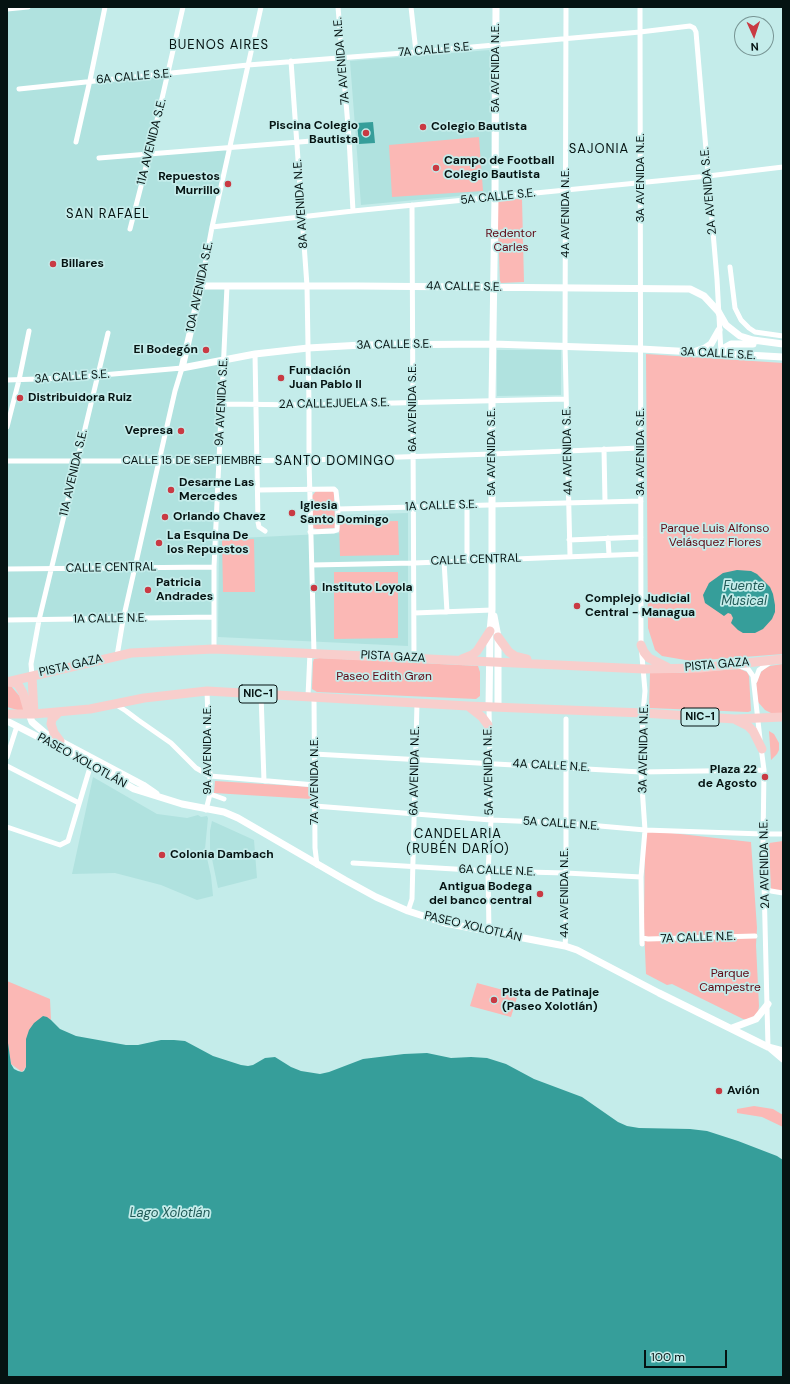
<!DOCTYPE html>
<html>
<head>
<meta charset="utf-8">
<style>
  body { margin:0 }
  #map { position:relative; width:790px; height:1384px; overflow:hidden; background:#c4ecea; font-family:"DM Sans",sans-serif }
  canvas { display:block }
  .frame { position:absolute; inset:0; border:8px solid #051312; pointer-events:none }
  .north { position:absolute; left:734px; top:16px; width:40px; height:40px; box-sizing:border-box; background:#c4ecea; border:1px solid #789594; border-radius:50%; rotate:177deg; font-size:11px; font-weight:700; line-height:16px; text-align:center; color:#051312 }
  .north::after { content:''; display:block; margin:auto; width:14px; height:18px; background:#c93a43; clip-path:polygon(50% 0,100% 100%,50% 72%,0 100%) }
  .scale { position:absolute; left:644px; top:1350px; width:83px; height:18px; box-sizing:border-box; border:2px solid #051312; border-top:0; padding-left:5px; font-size:12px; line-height:14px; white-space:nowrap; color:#051312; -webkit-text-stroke:3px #c4ecea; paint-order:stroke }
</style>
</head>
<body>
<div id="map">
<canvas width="790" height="1384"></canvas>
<div class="frame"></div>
<div class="north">N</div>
<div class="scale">100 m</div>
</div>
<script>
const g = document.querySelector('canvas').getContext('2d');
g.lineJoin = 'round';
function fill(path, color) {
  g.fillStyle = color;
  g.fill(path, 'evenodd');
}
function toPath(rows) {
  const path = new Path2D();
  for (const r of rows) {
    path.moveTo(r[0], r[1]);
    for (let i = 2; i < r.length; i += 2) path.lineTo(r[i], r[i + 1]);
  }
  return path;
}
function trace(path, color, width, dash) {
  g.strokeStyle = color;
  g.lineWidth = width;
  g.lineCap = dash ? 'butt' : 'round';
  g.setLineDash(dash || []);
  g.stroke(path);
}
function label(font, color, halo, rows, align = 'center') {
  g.font = font + ' "DM Sans",sans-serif';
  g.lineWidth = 3.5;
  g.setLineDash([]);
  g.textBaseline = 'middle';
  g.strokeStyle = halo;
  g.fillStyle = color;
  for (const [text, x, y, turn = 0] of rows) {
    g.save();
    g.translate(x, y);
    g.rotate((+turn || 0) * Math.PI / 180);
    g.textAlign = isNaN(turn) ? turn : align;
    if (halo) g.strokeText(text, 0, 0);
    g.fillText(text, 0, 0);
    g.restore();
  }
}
fill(toPath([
  [7,7,105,7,91,80,168,74,150,155,230,148,201,285,227,286,214,617,7,620],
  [490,50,492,193,361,205,350,61],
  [497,350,561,350,561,395,497,396],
  [408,513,408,646,218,637,219,539,342,533,342,515],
  [93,777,157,814,187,818,198,815,201,817,207,816,208,818,205,849,211,876,213,896,197,900,161,885,115,873,72,874],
  [212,821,254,840,257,878,218,888,210,849,210,831]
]), '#b0e2df');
fill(toPath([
  [479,137,483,191,392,197,389,145],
  [497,199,522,199,524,282,500,283],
  [646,354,783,363,783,654,691,661,662,656,655,650,648,628],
  [316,491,333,491,334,493,335,528,317,529,313,528,312,496],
  [398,521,399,555,340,556,339,522],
  [254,539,255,592,223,592,222,540],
  [334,572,398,572,398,638,334,639],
  [320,658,478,666,480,672,480,696,476,699,317,692,312,689,313,662,314,659],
  [783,664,783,713,771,713,765,710,758,702,756,686,757,680,761,672,764,669,770,666],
  [740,669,747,672,749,676,751,711,748,712,649,708,650,673,680,673],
  [7,686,11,686,21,698,24,710,21,711,7,707],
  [769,731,774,734,779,743,779,750,777,754,771,760],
  [215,781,312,787,311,799,214,793],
  [645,830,751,842,757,928,756,945,759,1006,758,1013,749,1020,743,1019,672,984,667,985,646,974,644,927],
  [783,841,783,891,771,891,769,843],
  [7,981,50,999,51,1020,43,1016,26,1050,26,1067,22,1072,11,1064,7,1037],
  [477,983,518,994,511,1017,470,1006],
  [754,1106,773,1109,783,1115,783,1127,762,1117,737,1113,737,1109]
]), '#fbb8b5');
fill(toPath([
  [373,122,375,143,359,144,357,123],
  [737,570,751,571,757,574,770,587,773,594,775,605,775,612,772,619,763,629,755,633,743,633,738,630,731,623,733,618,731,614,728,613,724,616,705,603,703,595,709,583,723,573],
  [43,1016,47,1017,51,1020,60,1029,76,1036,126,1045,138,1045,161,1040,174,1040,185,1041,213,1056,241,1065,248,1066,253,1065,265,1058,275,1057,291,1067,301,1071,320,1074,329,1072,363,1059,404,1054,427,1053,451,1058,471,1057,487,1058,506,1064,534,1079,582,1097,618,1122,627,1126,639,1128,690,1129,707,1131,738,1141,777,1156,783,1160,783,1377,7,1377,7,1036,11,1064,14,1069,18,1071,22,1072,24,1071,26,1067,26,1039,29,1030,34,1023]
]), '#369e9a');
trace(toPath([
  [338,7,349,138,353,211],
  [411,7,416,52],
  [566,7,565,346,570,556],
  [640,7,641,645,645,691,643,713,641,772,645,830,641,877,642,944],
  [7,9,28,7],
  [291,61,307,286,309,405,309,460,314,653],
  [19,89,248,65,416,52,640,32,690,26,694,28,696,32,717,279,721,353],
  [76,142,90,80,105,7],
  [99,158,349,138],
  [412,205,414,658],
  [212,227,353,211,708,176,783,167],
  [130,229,149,155,183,7],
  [730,267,735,308,741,320,749,328,755,332,783,336],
  [201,286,212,227,261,7],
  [255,354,258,522,259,527,265,531],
  [7,380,68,378,182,368,175,391,159,461,123,620,117,656],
  [222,404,309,405,566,399],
  [7,427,19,380,29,331],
  [604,449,605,502],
  [7,461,219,461,309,460,492,454,640,448],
  [258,490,334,489,336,491,338,509,337,530,334,531,310,532],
  [338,509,641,501],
  [608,538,609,555],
  [569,540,641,537],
  [467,560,467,505],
  [444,561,447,612],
  [312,565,414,563,641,554],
  [7,569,214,567],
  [414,613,492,610],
  [7,620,214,617],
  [214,649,214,567,227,286],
  [739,666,748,669,753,676,760,739],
  [32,676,31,664,39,620,108,333],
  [755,681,759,670,769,663],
  [261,694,264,781],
  [308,696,310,652],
  [314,696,315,848,317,865],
  [115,704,126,711,138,720,171,743,196,768,210,776,315,785],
  [489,707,491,820,488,871,489,932],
  [761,747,764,770,763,842,768,1047],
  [314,754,641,772,764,770],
  [7,757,17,726],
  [7,766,79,803],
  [210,794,224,799],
  [315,806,491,820,566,823,645,830,763,834,783,834],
  [206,810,210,794,210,776,207,691],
  [7,827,60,845,68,841,91,764],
  [353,863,488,871,566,873,641,877],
  [765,890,783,893],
  [408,911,412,899,417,703],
  [642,938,648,939,755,936],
  [565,946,566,930,566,719]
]), '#fff', 5);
trace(toPath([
  [783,344,753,340,740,336,726,325,718,311,704,296,690,289,359,286,201,286,182,368,255,354,308,348,362,345,493,344,641,349,783,357],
  [696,351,705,348,711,344,719,330],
  [721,354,724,348,731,344,753,344],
  [494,616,498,637,498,707],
  [489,707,490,631,492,610,492,400,495,197,496,7],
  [29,714,32,722,45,733,143,785,156,794],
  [7,721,91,764,134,789,182,804,224,812,238,818,345,880,376,897,408,911,445,923,565,946,577,950,659,993,768,1047,783,1051],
  [732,1028,756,1019,768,1004],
  [770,1048,783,1059]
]), '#fff', 7);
trace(toPath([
  [498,637,509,652,515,656,527,659],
  [641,645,644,652,649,658,667,667],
  [462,659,472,655,477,651,490,631],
  [32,676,34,714],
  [7,682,131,653,214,649,644,669,700,668,783,659],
  [8,682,16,683,19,686,23,693,29,714],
  [468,706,482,717,488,725],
  [59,712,52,719,51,724,54,733,60,741],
  [7,714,34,714,90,709,144,698,207,691,468,706,643,713,735,719,783,717],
  [736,720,748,726,753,731,762,749]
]), '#f8cecc', 9);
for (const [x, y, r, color] of [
  [423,127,4,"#c93a43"],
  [366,133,4,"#c93a43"],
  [436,168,4,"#c93a43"],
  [228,184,4,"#c93a43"],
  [53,264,4,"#c93a43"],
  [206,350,4,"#c93a43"],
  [281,378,4,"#c93a43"],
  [20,398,4,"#c93a43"],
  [181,431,4,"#c93a43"],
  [171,490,4,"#c93a43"],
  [292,513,4,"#c93a43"],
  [165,517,4,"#c93a43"],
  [159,543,4,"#c93a43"],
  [314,588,4,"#c93a43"],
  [148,590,4,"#c93a43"],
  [577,606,4,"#c93a43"],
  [765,777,4,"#c93a43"],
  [162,855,4,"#c93a43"],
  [540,894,4,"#c93a43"],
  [494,1000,4,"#c93a43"],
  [719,1091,4,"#c93a43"]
]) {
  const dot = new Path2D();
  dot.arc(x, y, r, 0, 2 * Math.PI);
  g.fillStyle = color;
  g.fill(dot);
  trace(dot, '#c4ecea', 1.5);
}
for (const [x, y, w] of [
  [258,694,38],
  [700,717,38]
]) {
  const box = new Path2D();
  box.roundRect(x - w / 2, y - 9, w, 18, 3);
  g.fillStyle = '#c4ecea';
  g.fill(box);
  trace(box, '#051312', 1);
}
label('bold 11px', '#051312', null, [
  ["NIC-1",258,694],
  ["NIC-1",700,717]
]);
label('12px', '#051312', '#c4ecea', [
  ["7A CALLE S.E.",435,50,-5],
  ["7A AVENIDA N.E.",342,61,-95],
  ["5A AVENIDA N.E.",496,68,-90],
  ["6A CALLE S.E.",134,77,-5],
  ["11A AVENIDA S.E.",152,142,-76],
  ["3A AVENIDA N.E.",641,178,-90],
  ["2A AVENIDA S.E.",709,191,-95],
  ["5A CALLE S.E.",498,197,-6],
  ["8A AVENIDA N.E.",301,204,-94],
  ["4A AVENIDA N.E.",566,213,-90],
  ["10A AVENIDA S.E.",200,287,-78],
  ["4A CALLE S.E.",464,287,1],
  ["3A CALLE S.E.",394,345,-1],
  ["3A CALLE S.E.",718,354,3],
  ["3A CALLE S.E.",72,377,-4],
  ["9A AVENIDA S.E.",222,402,-87],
  ["2A CALLEJUELA S.E.",334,404,-1],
  ["6A AVENIDA S.E.",413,408,-90],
  ["4A AVENIDA S.E.",568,451,-91],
  ["5A AVENIDA S.E.",492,452,-90],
  ["3A AVENIDA S.E.",641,452,-90],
  ["CALLE 15 DE SEPTIEMBRE",192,461],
  ["11A AVENIDA S.E.",74,473,-77],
  ["1A CALLE S.E.",441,506,-2],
  ["CALLE CENTRAL",476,560,-2],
  ["CALLE CENTRAL",111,568,-1],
  ["1A CALLE N.E.",110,619,-1],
  ["PISTA GAZA",393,657,3],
  ["PISTA GAZA",717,665,-5],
  ["PISTA GAZA",71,666,-13],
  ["3A AVENIDA N.E.",644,749,-89],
  ["9A AVENIDA N.E.",208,750,-90],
  ["PASEO XOLOTLÁN",82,761,29],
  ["4A CALLE N.E.",551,766,3],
  ["6A AVENIDA N.E.",415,771,-89],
  ["5A AVENIDA N.E.",489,771,-91],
  ["7A AVENIDA N.E.",315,781,-90],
  ["5A CALLE N.E.",561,824,4],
  ["2A AVENIDA N.E.",765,864,-91],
  ["6A CALLE N.E.",497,871,2],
  ["4A AVENIDA N.E.",565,893,-90],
  ["PASEO XOLOTLÁN",473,927,13],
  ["7A CALLE N.E.",698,938,-2]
]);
label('bold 12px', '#051312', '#c4ecea', [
  ["Piscina Colegio",358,126,"right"],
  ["Bautista",358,140,"right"],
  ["Colegio Bautista",431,127],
  ["Campo de Football",444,161],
  ["Colegio Bautista",444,175],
  ["Repuestos",220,177,"right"],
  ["Murrillo",220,191,"right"],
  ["Billares",61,264],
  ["El Bodegón",198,350,"right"],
  ["Fundación",289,371],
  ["Juan Pablo II",289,385],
  ["Distribuidora Ruiz",28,398],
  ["Vepresa",173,431,"right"],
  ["Desarme Las",179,483],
  ["Mercedes",179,497],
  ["Iglesia",300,506],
  ["Santo Domingo",300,520],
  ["Orlando Chavez",173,517],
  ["La Esquina De",167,536],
  ["los Repuestos",167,550],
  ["Patricia",156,583],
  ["Andrades",156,597],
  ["Instituto Loyola",322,588],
  ["Complejo Judicial",585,599],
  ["Central - Managua",585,613],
  ["Plaza 22",757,770,"right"],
  ["de Agosto",757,784,"right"],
  ["Colonia Dambach",170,855],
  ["Antigua Bodega",532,887,"right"],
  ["del banco central",532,901,"right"],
  ["Pista de Patinaje",502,993],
  ["(Paseo Xolotlán)",502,1007],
  ["Avión",727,1091]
], 'left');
label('12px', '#5e0713', '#c4ecea', [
  ["Redentor",511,234],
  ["Carles",511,248],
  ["Parque Luis Alfonso",715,529],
  ["Velásquez Flores",715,543],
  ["Paseo Edith Grøn",384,677],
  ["Parque",730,974],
  ["Campestre",730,988]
]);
g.letterSpacing = '1px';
label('13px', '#051312', '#c4ecea', [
  ["BUENOS AIRES",219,46],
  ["SAJONIA",599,150],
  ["SAN RAFAEL",108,215],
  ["SANTO DOMINGO",335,462],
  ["CANDELARIA",458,835],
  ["(RUBÉN DARÍO)",458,850]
]);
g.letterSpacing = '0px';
label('italic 13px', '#215a57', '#c4ecea', [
  ["Fuente",744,587],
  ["Musical",744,602],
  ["Lago Xolotlán",170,1214]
]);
</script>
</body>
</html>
